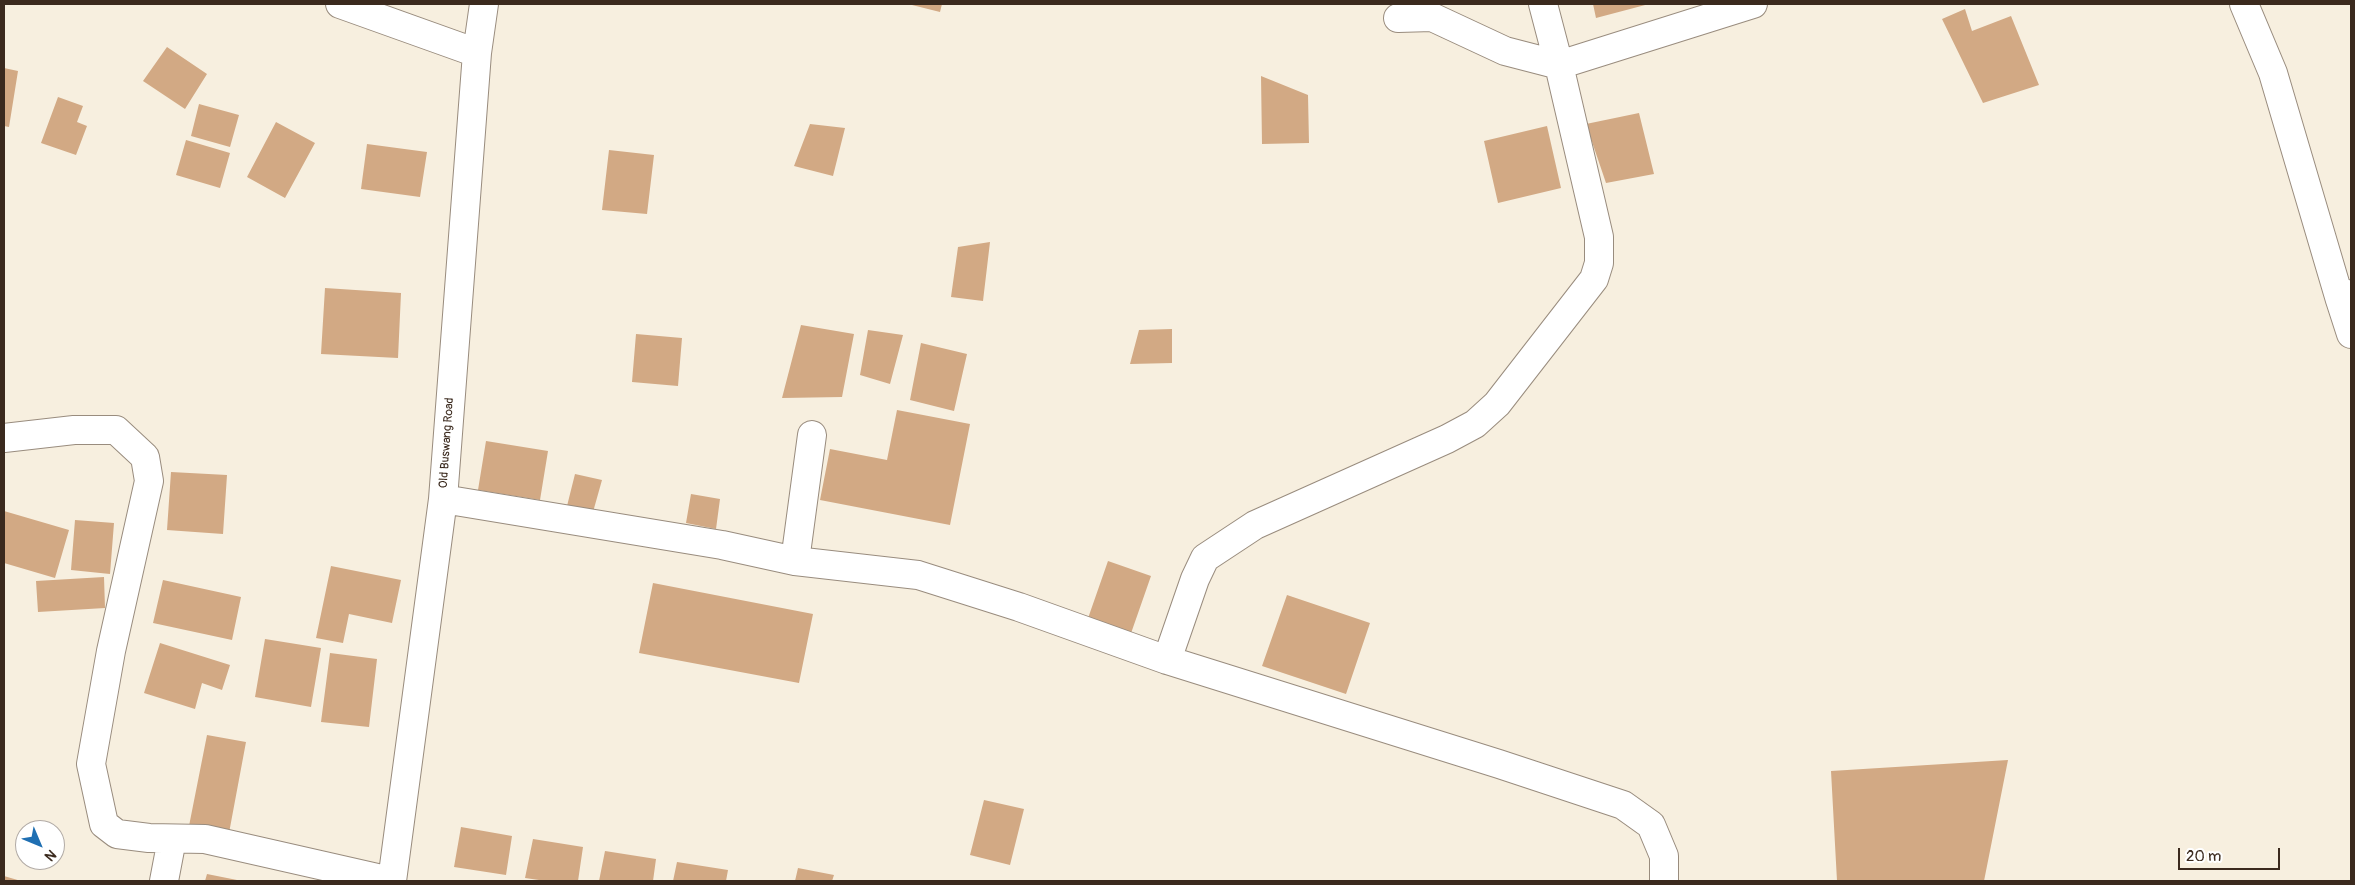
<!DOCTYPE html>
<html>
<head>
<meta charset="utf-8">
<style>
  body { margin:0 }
  #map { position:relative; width:2355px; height:885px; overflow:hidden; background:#f7efdf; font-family:Pangolin,sans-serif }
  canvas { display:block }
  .frame { position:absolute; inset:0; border:5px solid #3b2a1e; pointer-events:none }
  .north { position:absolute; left:15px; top:820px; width:50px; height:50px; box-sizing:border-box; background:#fff; border:1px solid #b1aaa5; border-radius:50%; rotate:135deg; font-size:14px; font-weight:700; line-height:20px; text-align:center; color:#3b2a1e }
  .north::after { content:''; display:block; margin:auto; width:18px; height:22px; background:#1f6fb2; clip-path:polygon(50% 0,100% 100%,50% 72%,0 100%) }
  .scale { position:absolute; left:2178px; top:848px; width:102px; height:22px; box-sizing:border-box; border:2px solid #3b2a1e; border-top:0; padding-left:6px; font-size:15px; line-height:18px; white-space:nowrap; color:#3b2a1e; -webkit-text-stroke:4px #fff; paint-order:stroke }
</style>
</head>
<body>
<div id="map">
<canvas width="2355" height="885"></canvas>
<div class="frame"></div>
<div class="north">N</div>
<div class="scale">20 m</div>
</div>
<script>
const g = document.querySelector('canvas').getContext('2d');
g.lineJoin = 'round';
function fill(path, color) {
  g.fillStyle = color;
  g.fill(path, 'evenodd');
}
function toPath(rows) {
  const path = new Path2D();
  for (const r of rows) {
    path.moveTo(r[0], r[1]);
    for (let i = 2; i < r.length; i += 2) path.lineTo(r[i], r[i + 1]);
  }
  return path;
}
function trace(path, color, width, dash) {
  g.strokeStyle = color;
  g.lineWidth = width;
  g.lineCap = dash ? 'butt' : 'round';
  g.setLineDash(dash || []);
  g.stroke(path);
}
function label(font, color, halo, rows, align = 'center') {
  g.font = font + ' Pangolin,sans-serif';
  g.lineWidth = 4;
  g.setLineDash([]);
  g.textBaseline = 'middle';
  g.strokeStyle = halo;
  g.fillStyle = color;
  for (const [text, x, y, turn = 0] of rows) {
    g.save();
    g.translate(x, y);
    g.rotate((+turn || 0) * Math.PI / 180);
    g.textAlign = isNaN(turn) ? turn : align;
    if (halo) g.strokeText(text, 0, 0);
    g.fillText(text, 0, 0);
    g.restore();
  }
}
fill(toPath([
  [908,4,942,4,940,12],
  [1593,4,1649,4,1596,18],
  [1965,9,1972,31,2011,16,2039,85,1983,103,1942,19],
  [167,47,207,74,185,109,143,81],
  [4,68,18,71,9,127,4,126],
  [1261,76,1308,95,1309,143,1262,144],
  [58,97,83,106,77,122,87,126,76,155,41,143],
  [199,104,239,115,230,147,191,136],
  [1639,113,1654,174,1606,183,1586,124],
  [276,122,315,143,285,198,247,177],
  [810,124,845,128,833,176,794,166],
  [1547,126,1561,188,1498,203,1484,141],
  [186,140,230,153,220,188,176,175],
  [367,144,427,152,420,197,361,189],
  [609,150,654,155,647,214,602,210],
  [990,242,983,301,951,297,958,247],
  [325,288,401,293,398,358,321,354],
  [801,325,854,334,842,397,782,398],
  [1172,329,1172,363,1130,364,1139,330],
  [868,330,903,335,890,384,860,375],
  [636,334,682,338,678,386,632,382],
  [921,343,967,354,954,411,910,400],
  [897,410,970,424,950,525,820,500,830,449,887,460],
  [486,441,548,451,540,500,478,490],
  [171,472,227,475,223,534,167,530],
  [575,474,602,480,593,512,567,506],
  [691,494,720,499,716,529,686,523],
  [4,511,69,530,55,578,4,563],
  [75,520,114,523,110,574,71,570],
  [1108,561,1151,576,1129,639,1086,624],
  [331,566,401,580,392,623,349,614,343,643,316,638],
  [104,577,105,608,38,612,36,581],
  [163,580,241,597,232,640,153,623],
  [653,583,813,614,799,683,639,653],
  [1287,595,1370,623,1346,694,1262,666],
  [265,639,321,648,311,707,255,697],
  [160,643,230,665,222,690,202,683,195,709,144,693],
  [330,653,377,659,369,727,321,722],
  [207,735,246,742,229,833,189,826],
  [2008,760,1984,881,1837,881,1831,771],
  [984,800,1024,809,1010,865,970,855],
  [461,827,512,836,506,875,454,867],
  [533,839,583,847,578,881,546,881,525,878],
  [605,851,656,859,653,881,599,881],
  [677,862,728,870,726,881,673,881],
  [798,868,834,875,832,881,795,881],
  [207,874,237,880,236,881,205,881],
  [4,876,21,881,4,881]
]), '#d2a984');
const minor = toPath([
  [340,4,477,53],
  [2244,4,2273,73,2340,300],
  [1398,18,1432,17,1505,51,1559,65,1543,4],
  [2351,294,2340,300,2351,334],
  [4,438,74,430,116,430,145,457,149,481,111,651,91,764,104,824,117,834,149,838,205,839,390,881],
  [443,499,722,545,795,561,918,575,1019,607,1167,660,1499,764,1623,805,1651,825,1664,856,1664,881],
  [795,561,812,435],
  [1167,660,1195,579,1205,558,1255,525,1447,439,1475,424,1497,404,1594,279,1599,263,1599,237,1559,65,1753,4],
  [164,881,172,839],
  [392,881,443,499,477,53,484,4]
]);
trace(minor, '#998c7e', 30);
trace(minor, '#fff', 28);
label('12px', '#3b2a1e', '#fff', [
  ["Old Buswang Road",447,443,-86]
]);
</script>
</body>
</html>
